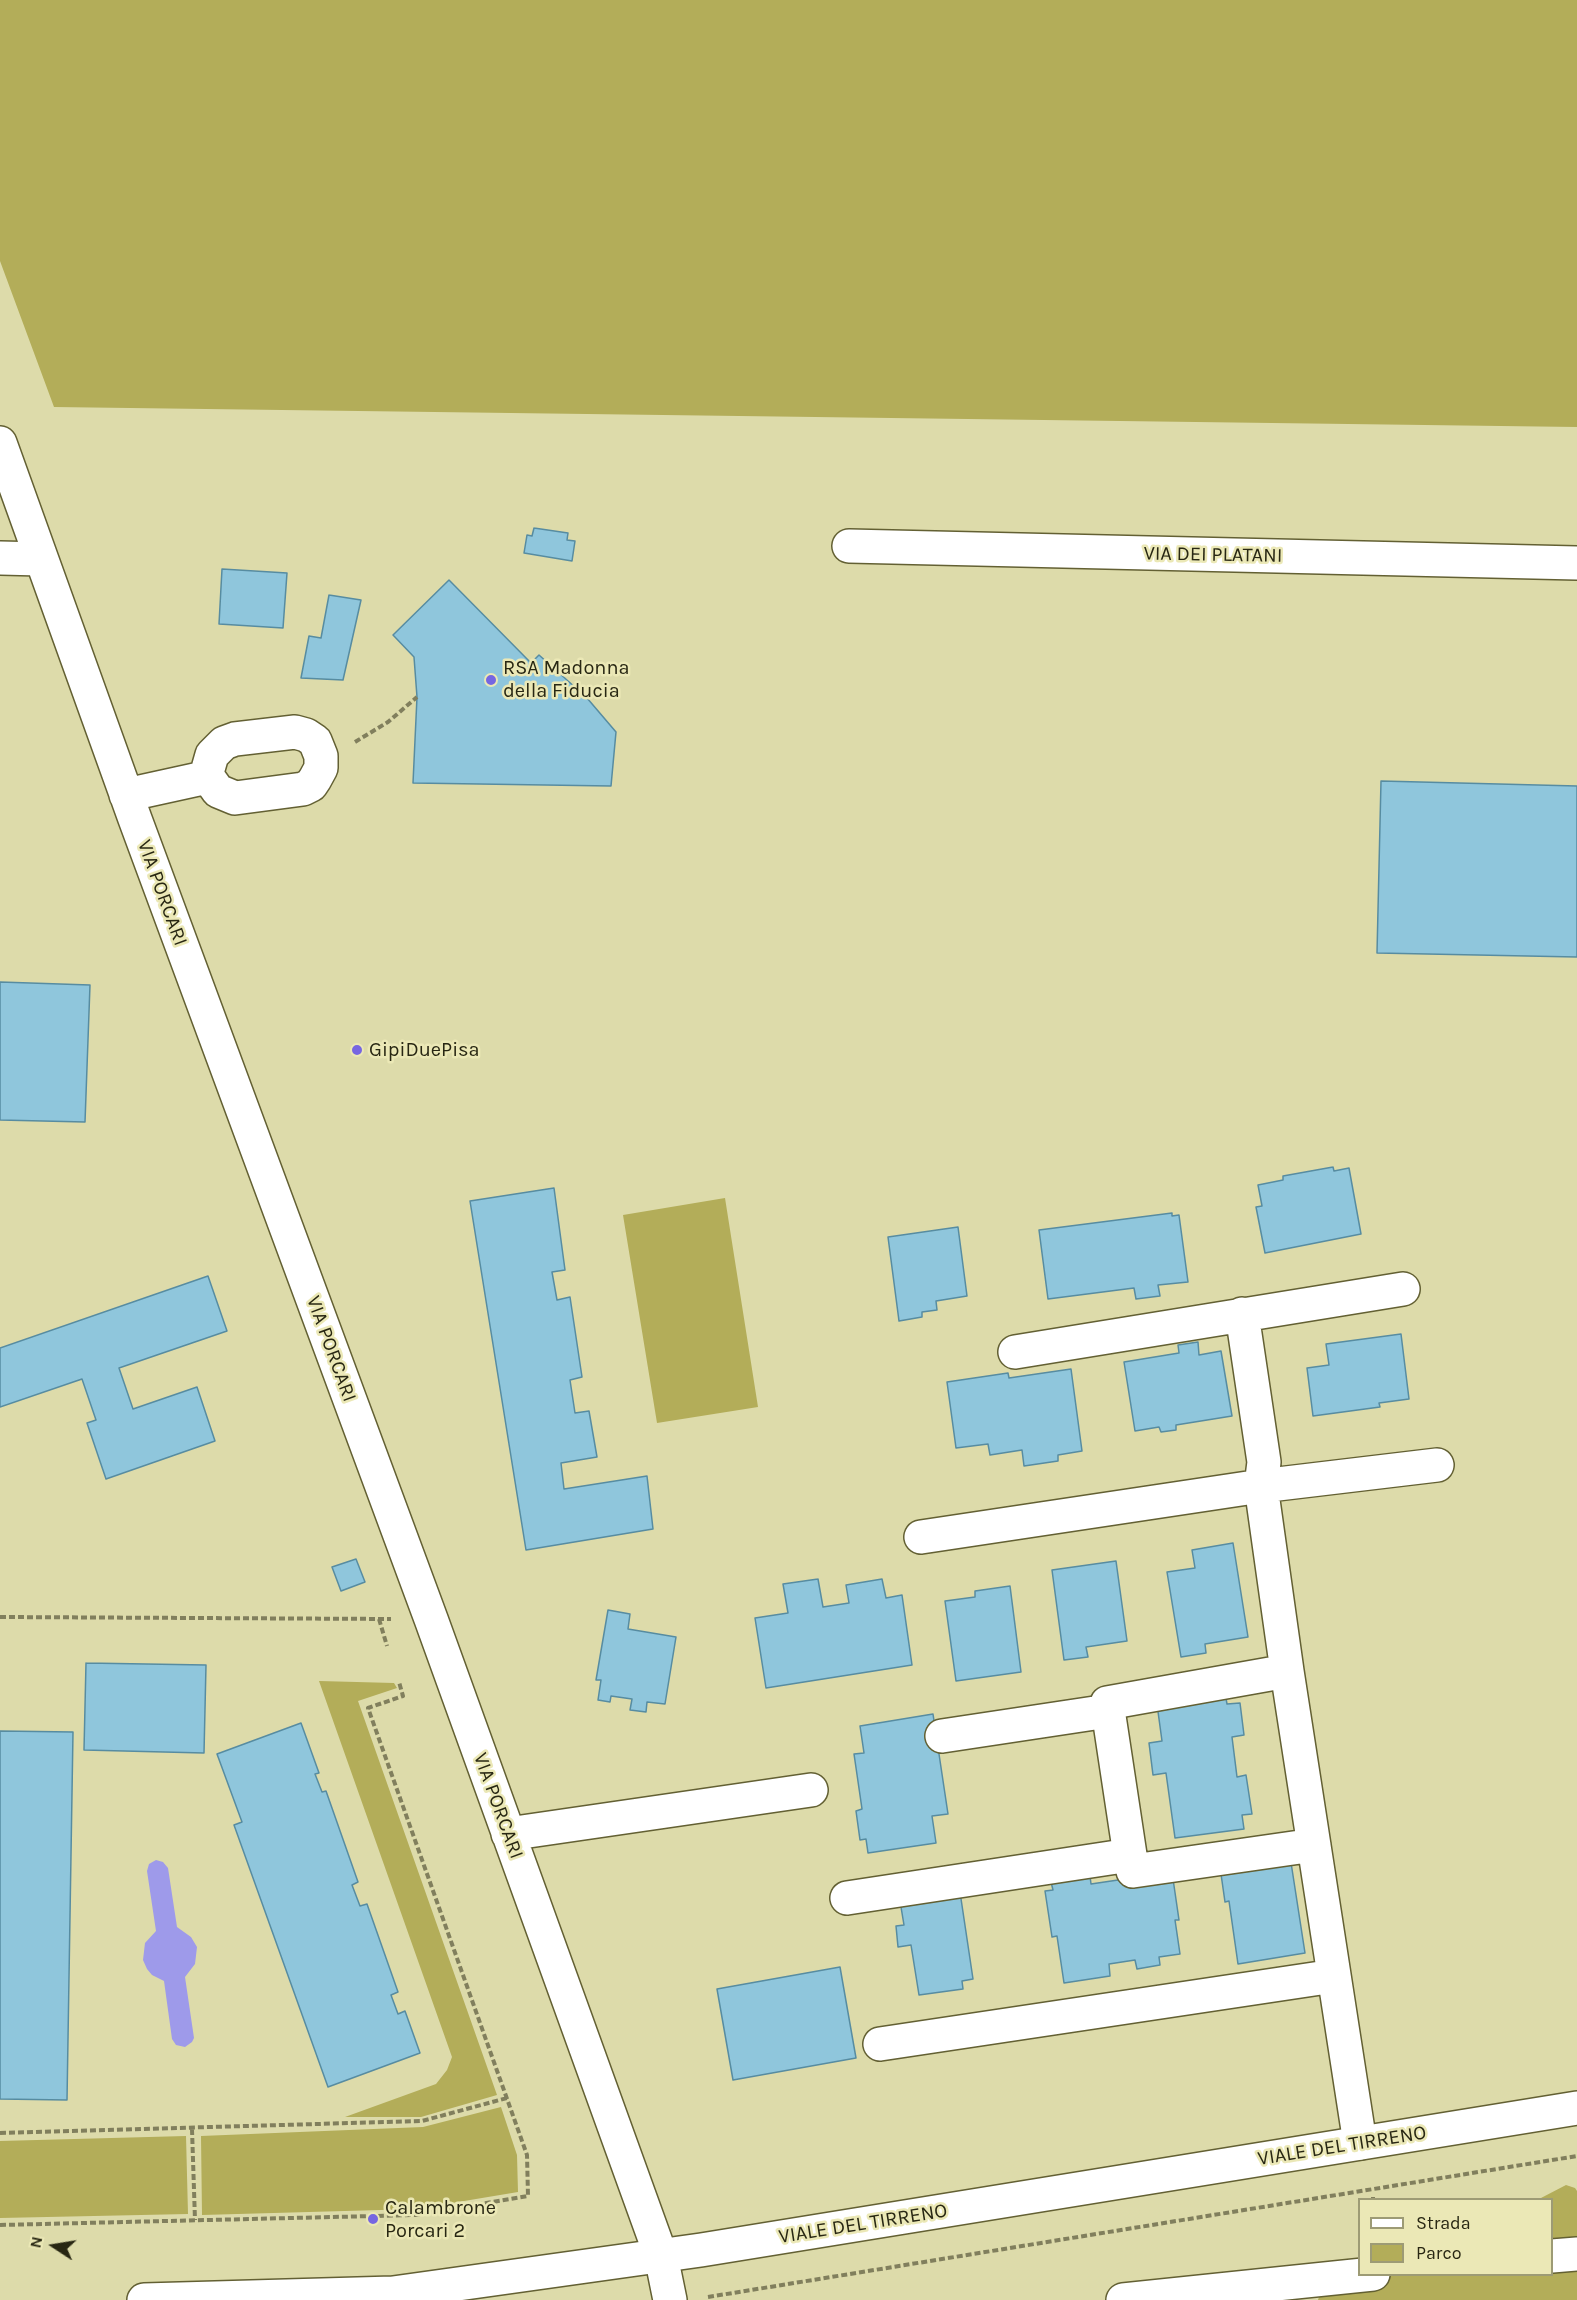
<!DOCTYPE html>
<html>
<head>
<meta charset="utf-8">
<style>
  body { margin:0 }
  #map { position:relative; width:1577px; height:2300px; overflow:hidden; background:#dddbaa; font-family:Karla,sans-serif }
  canvas { display:block }
  .legend { position:absolute; left:1358px; top:2198px; width:195px; height:78px; box-sizing:border-box; background:#ebe8b6; border:2px solid #9d9b75; margin:0; padding:8px 10px; list-style:none; font-size:18px; color:#282713 }
  .legend li { display:flex; align-items:center; gap:12px; height:30px }
  .legend b { width:30px; border:2px solid #9d9b75 }
  .north { position:absolute; left:24px; top:2216px; width:60px; height:60px; -webkit-text-stroke:4px #ebe8b6; paint-order:stroke; rotate:282deg; font-size:16px; font-weight:700; line-height:24px; text-align:center; color:#282713 }
  .north::after { content:''; display:block; margin:auto; width:21px; height:27px; background:#282713; clip-path:polygon(50% 0,100% 100%,50% 72%,0 100%) }
</style>
</head>
<body>
<div id="map">
<canvas width="1577" height="2300"></canvas>
<ul class="legend">
<li><b style="height:8px;background:#fff"></b>Strada</li>
<li><b style="height:16px;background:#b3ad59"></b>Parco</li>
</ul>
<div class="north">N</div>
</div>
<script>
const g = document.querySelector('canvas').getContext('2d');
g.lineJoin = 'round';
function fill(path, color) {
  g.fillStyle = color;
  g.fill(path, 'evenodd');
}
function toPath(rows) {
  const path = new Path2D();
  for (const r of rows) {
    path.moveTo(r[0], r[1]);
    for (let i = 2; i < r.length; i += 2) path.lineTo(r[i], r[i + 1]);
  }
  return path;
}
function trace(path, color, width, dash) {
  g.strokeStyle = color;
  g.lineWidth = width;
  g.lineCap = dash ? 'butt' : 'round';
  g.setLineDash(dash || []);
  g.stroke(path);
}
function label(font, color, halo, rows, align = 'center') {
  g.font = font + ' Karla,sans-serif';
  g.lineWidth = 5;
  g.setLineDash([]);
  g.textBaseline = 'middle';
  g.strokeStyle = halo;
  g.fillStyle = color;
  for (const [text, x, y, turn = 0] of rows) {
    g.save();
    g.translate(x, y);
    g.rotate((+turn || 0) * Math.PI / 180);
    g.textAlign = isNaN(turn) ? turn : align;
    if (halo) g.strokeText(text, 0, 0);
    g.fillText(text, 0, 0);
    g.restore();
  }
}
fill(toPath([
  [0,0,1577,0,1577,427,54,407,0,261],
  [725,1198,758,1407,657,1423,623,1215],
  [319,1681,394,1683,397,1688,358,1701,497,2095,421,2117,345,2117,436,2084,447,2070,452,2057],
  [501,2107,517,2155,518,2192,416,2209,202,2215,201,2136,423,2127],
  [186,2136,188,2214,0,2218,0,2141],
  [1566,2185,1575,2188,1577,2191,1577,2300,1318,2300,1320,2294,1360,2274,1552,2274,1552,2200,1523,2199,1541,2198]
]), '#b3ad59');
fill(toPath([
  [156,1860,163,1862,168,1868,177,1927,191,1937,197,1947,195,1964,185,1977,194,2038,192,2042,185,2047,176,2045,172,2039,164,1981,152,1975,147,1969,143,1960,145,1943,156,1931,147,1871,149,1864]
]), '#9e9aea');
const building = toPath([
  [534,528,568,533,567,540,575,541,572,561,524,553,527,535,532,536,534,528],
  [222,569,287,573,283,628,219,624,222,569],
  [449,580,531,663,539,655,587,698,616,732,611,786,413,783,417,697,414,657,393,635,449,580],
  [329,595,361,600,343,680,301,678,309,636,321,638,329,595],
  [1381,781,1577,786,1577,957,1377,953,1381,781],
  [0,982,90,985,85,1122,0,1120,0,982],
  [1333,1167,1334,1171,1349,1168,1361,1234,1265,1253,1256,1207,1262,1206,1258,1185,1283,1180,1283,1176,1333,1167],
  [554,1188,565,1270,552,1272,557,1300,570,1297,582,1377,570,1380,575,1413,589,1411,597,1457,561,1463,564,1489,647,1476,653,1529,526,1550,470,1201,554,1188],
  [1172,1213,1172,1216,1179,1215,1188,1282,1158,1285,1160,1296,1136,1299,1134,1288,1048,1299,1039,1230,1172,1213],
  [958,1227,967,1296,936,1301,937,1310,922,1312,922,1317,899,1321,888,1237,958,1227],
  [208,1276,227,1331,119,1368,133,1409,197,1387,215,1441,106,1479,87,1423,96,1420,82,1379,0,1407,0,1348,208,1276],
  [1401,1334,1409,1399,1379,1403,1380,1407,1313,1416,1307,1368,1329,1365,1326,1344,1401,1334],
  [1198,1342,1199,1355,1221,1351,1232,1416,1176,1425,1176,1430,1161,1432,1159,1427,1135,1431,1124,1362,1179,1353,1178,1345,1198,1342],
  [1071,1369,1082,1451,1058,1455,1058,1461,1024,1466,1022,1450,990,1455,988,1444,956,1448,947,1382,1008,1373,1009,1378,1071,1369],
  [1233,1543,1248,1637,1205,1644,1206,1653,1181,1657,1167,1572,1195,1568,1192,1550,1233,1543],
  [356,1559,365,1582,341,1591,332,1567,356,1559],
  [1116,1561,1127,1641,1086,1647,1088,1657,1064,1660,1052,1570,1116,1561],
  [818,1579,823,1607,849,1603,846,1585,882,1579,886,1598,902,1595,912,1665,766,1688,755,1618,788,1613,783,1584,818,1579],
  [1010,1586,1021,1672,956,1681,945,1601,975,1597,975,1591,1010,1586],
  [608,1610,630,1614,628,1629,676,1637,665,1704,647,1702,646,1712,630,1710,632,1699,611,1696,610,1702,598,1700,601,1680,596,1680,608,1610],
  [86,1663,206,1665,204,1753,84,1750,86,1663],
  [1224,1687,1227,1704,1240,1703,1244,1735,1232,1737,1237,1777,1246,1775,1252,1814,1242,1815,1244,1829,1175,1838,1166,1773,1153,1775,1149,1743,1162,1741,1156,1697,1224,1687],
  [933,1714,948,1814,932,1816,936,1843,868,1853,866,1839,860,1840,856,1811,862,1809,854,1754,864,1753,860,1726,933,1714],
  [301,1723,319,1773,315,1774,322,1792,326,1791,358,1882,352,1885,360,1906,367,1904,398,1992,391,1995,398,2014,405,2011,420,2053,328,2087,234,1825,242,1822,217,1754,301,1723],
  [0,1731,73,1732,67,2100,0,2099,0,1731],
  [1290,1856,1305,1953,1238,1964,1229,1901,1225,1902,1220,1867,1290,1856],
  [1172,1872,1179,1920,1175,1920,1180,1954,1159,1957,1160,1965,1137,1969,1135,1960,1109,1964,1110,1976,1064,1983,1057,1936,1052,1937,1045,1891,1053,1890,1051,1882,1090,1876,1091,1884,1172,1872],
  [960,1892,973,1979,962,1981,963,1989,919,1995,911,1945,898,1947,896,1926,904,1925,900,1901,960,1892],
  [840,1967,856,2058,733,2080,717,1989,840,1967]
]);
fill(building, '#8fc6dc');
trace(building, '#578ca1', 1.5);
const minor = toPath([
  [0,443,135,819,431,1619,661,2256,670,2300],
  [849,546,1577,563],
  [0,558,41,559],
  [126,795,208,777,218,791,235,798,303,789,311,785,315,779,321,768,321,756,315,741,306,735,295,732,235,739,224,743,212,755,208,769,208,777],
  [1242,1314,1264,1462,1261,1486,1287,1671,1360,2143],
  [1015,1352,1403,1289],
  [921,1537,1261,1486,1437,1465],
  [1287,1671,1107,1703,1130,1855,1133,1871,1314,1845],
  [942,1736,1108,1711],
  [508,1834,811,1790],
  [847,1898,1130,1855],
  [880,2044,1334,1976],
  [1552,2256,1577,2254],
  [1123,2300,1373,2274]
]);
const major = toPath([
  [144,2300,393,2293,701,2250,1577,2108]
]);
trace(minor, '#636033', 36);
trace(major, '#636033', 36);
trace(toPath([
  [355,742,388,722,417,697],
  [0,1617,391,1619],
  [379,1619,387,1646],
  [192,2129,195,2220],
  [0,2133,422,2121,507,2098],
  [1373,2197,1373,2199],
  [0,2225,416,2215,528,2196,527,2155,368,1708,403,1696,399,1682],
  [708,2297,1577,2156]
]), '#817f5d', 4, [6, 3]);
trace(minor, '#fff', 33);
trace(major, '#fff', 33);
for (const [x, y, r, color] of [
  [491,680,6,"#7666e1"],
  [357,1050,6,"#7666e1"],
  [373,2219,6,"#7666e1"]
]) {
  const dot = new Path2D();
  dot.arc(x, y, r, 0, 2 * Math.PI);
  g.fillStyle = color;
  g.fill(dot);
  trace(dot, '#ebe8b6', 2);
}
label('20px', '#282713', '#ebe8b6', [
  ["VIA DEI PLATANI",1213,555,1],
  ["VIA PORCARI",162,893,70],
  ["VIA PORCARI",331,1349,70],
  ["VIA PORCARI",498,1806,70],
  ["VIALE DEL TIRRENO",1342,2146,-9],
  ["VIALE DEL TIRRENO",863,2224,-9]
]);
label('20px', '#282713', '#ebe8b6', [
  ["RSA Madonna",503,668],
  ["della Fiducia",503,691],
  ["GipiDuePisa",369,1050],
  ["Calambrone",385,2208],
  ["Porcari 2",385,2231]
], 'left');
</script>
</body>
</html>
